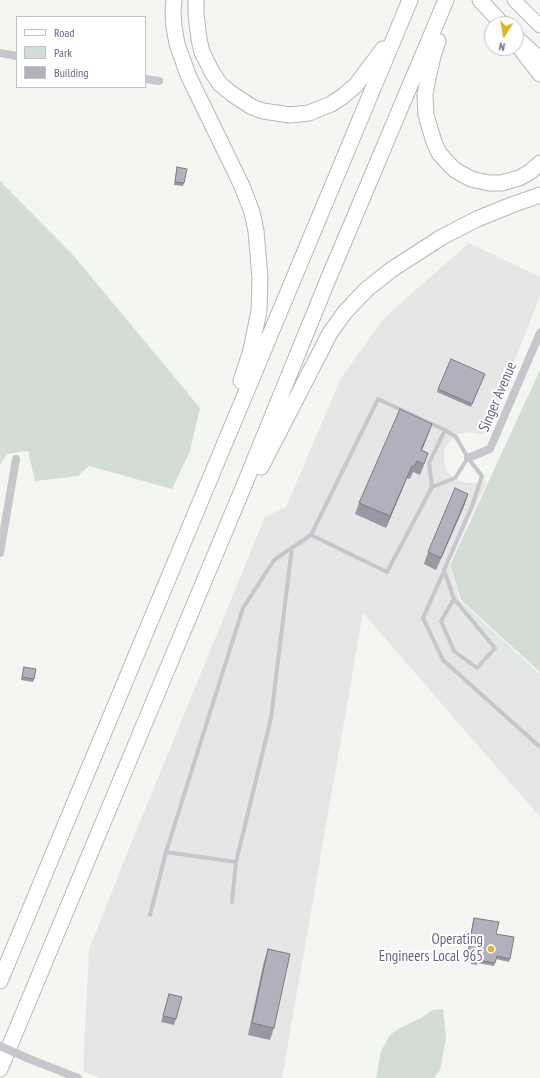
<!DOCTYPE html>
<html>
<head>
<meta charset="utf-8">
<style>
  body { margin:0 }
  #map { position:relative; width:540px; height:1078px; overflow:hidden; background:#f4f6f2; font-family:"PT Sans Narrow",sans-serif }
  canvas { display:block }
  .legend { position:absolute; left:16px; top:16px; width:130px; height:72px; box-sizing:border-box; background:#fff; border:1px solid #c2c2cd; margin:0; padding:5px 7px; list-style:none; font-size:12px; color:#666682 }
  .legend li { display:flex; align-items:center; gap:8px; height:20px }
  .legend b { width:20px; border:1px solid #c2c2cd }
  .north { position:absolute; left:484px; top:16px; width:40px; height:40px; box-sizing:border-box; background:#fff; border:1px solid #c2c2cd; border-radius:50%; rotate:191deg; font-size:11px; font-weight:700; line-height:16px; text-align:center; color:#666682 }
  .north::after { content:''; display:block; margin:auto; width:14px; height:18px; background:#dcb42c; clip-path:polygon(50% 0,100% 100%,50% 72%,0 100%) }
</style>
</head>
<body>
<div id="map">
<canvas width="540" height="1078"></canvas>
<ul class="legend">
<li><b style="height:5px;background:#fff"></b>Road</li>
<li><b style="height:11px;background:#d3dcd5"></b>Park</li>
<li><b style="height:11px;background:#b0b1bc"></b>Building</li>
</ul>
<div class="north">N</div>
</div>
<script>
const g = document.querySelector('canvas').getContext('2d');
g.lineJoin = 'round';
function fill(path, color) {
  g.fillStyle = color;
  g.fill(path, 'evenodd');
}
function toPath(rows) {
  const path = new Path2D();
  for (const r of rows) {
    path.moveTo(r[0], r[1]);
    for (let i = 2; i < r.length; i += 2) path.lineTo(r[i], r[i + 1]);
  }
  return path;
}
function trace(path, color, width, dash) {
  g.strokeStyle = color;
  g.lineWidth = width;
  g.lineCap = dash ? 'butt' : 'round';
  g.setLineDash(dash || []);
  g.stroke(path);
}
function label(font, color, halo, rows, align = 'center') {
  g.font = font + ' "PT Sans Narrow",sans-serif';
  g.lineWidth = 4;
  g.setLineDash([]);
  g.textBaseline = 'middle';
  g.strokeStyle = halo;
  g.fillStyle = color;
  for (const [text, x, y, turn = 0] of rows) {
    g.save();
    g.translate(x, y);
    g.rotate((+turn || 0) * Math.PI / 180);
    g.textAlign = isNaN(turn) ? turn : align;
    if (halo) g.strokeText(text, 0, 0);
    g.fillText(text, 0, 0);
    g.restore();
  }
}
fill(toPath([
  [469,243,540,277,540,296,487,432,482,434,470,432,458,434,449,442,445,449,444,455,445,467,449,474,454,478,463,482,470,483,487,481,449,564,460,601,540,674,540,817,363,613,282,1078,100,1078,83,1071,89,950,128,851,265,517,286,507,341,378,384,318]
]), '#e5e6e6');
fill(toPath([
  [0,181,73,255,200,408,190,451,172,489,89,466,78,476,35,481,28,451,7,454,0,465],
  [540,370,540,672,461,600,450,565],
  [443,1009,446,1038,440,1070,434,1078,376,1078,381,1051,390,1035,400,1028,421,1018,432,1010]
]), '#d3dcd5');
const primary = toPath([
  [514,0,540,26],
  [517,37,540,58]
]);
const highway = toPath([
  [174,0,173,12,174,27,177,44,182,58,188,75,242,186,252,212,256,231,260,278,259,311,251,350,241,381],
  [196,0,196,14,199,39,202,52,212,72,220,84,232,94,252,107,263,111,290,115,309,113,331,104,342,97,356,85,383,49],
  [480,0,502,24],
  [438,41,433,56,428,78,425,95,426,115,434,142,439,153,447,162,455,170,471,179,489,183,501,183,519,178,530,172,540,163],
  [516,43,540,74],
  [261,467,330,333,345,312,367,289,391,270,442,237,477,219,514,204,540,195],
  [0,981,410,0],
  [0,1069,243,488,327,282,446,0]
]);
trace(primary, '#b7b7bd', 15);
trace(highway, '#b6b6bc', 17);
trace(toPath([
  [432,487,429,463,445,430],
  [444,571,423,618,443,660,540,747],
  [454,599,441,621,454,651,477,668,495,648,454,599,444,570,472,506,482,476,468,458,456,437,445,430,378,399,311,535,387,572,432,487,455,478,468,458],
  [166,852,236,862,271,718,292,547],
  [232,902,236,862],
  [150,915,166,852,243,608,274,560,311,535]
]), '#c6c6cc', 4);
trace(toPath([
  [0,53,17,56],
  [145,79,159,81],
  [468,458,490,449,540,333],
  [0,553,16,459],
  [27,1058,78,1078]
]), '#c6c6cc', 8);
trace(primary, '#fff', 13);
trace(highway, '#fff', 15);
trace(toPath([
  [0,1046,27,1058]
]), '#c6c6cc', 8);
fill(toPath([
  [177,167,184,183,183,186,174,185],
  [485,374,471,407,437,392,438,389],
  [432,424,422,450,424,465,420,475,413,472,410,479,407,478,386,528,355,514,359,503],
  [468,494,464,506,436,570,424,564,428,552],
  [24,667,34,679,33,682,21,680],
  [474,918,496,934,510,959,509,962,496,959,494,966,477,963,477,965,471,964,471,962,466,961,473,921],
  [268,949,274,1028,270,1040,248,1035,264,961],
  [169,994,176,1019,174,1025,161,1022]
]), '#9798a2');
fill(toPath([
  [432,424,428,435,417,462,421,450],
  [412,466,407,478,386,528,390,516],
  [468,494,464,506,436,570,441,558]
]), '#7b7c84');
const building = toPath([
  [177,167,187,169,184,183,175,182,177,167],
  [451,359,485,374,472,404,438,389,451,359],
  [400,409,432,424,421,450,428,453,424,464,417,461,414,467,412,466,390,516,359,503,400,409],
  [455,488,468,494,441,558,428,552,455,488],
  [24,667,36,669,34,679,22,677,24,667],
  [474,918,499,922,496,934,514,937,510,959,497,956,495,963,478,960,478,962,472,960,472,959,467,958,474,918],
  [268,949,290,954,274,1028,252,1023,268,949],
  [169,994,182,997,176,1019,163,1016,169,994]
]);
fill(building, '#b0b1bc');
trace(building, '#7b7c84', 1);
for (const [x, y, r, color] of [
  [491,949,4,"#dcb42c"]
]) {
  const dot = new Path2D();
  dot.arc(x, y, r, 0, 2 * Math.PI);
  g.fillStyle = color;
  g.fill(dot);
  trace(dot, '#fff', 1.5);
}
label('15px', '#666682', '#fff', [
  ["Singer Avenue",498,397,-67]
]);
label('15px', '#666682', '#fff', [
  ["Operating",483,940],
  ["Engineers Local 965",483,957]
], 'right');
</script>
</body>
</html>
